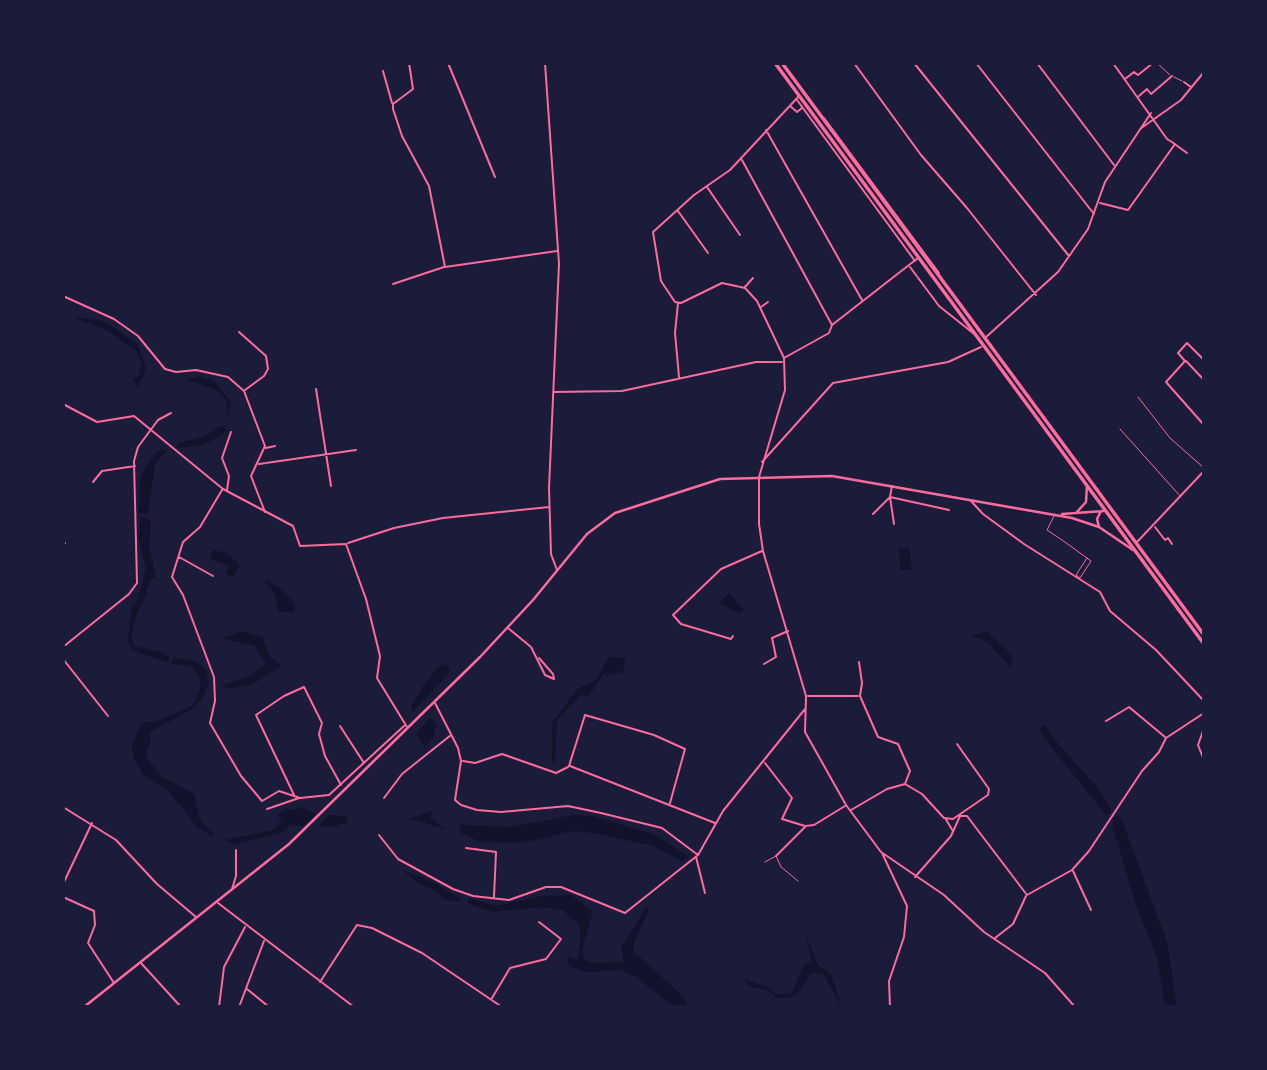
<!DOCTYPE html>
<html>
<head>
<meta charset="utf-8">
<style>
  body { margin:0 }
  #map { position:relative; width:1267px; height:1070px; overflow:hidden; background:#1b1b3a; font-family:Raleway,sans-serif }
  canvas { display:block }
  .frame { position:absolute; inset:0; border:65px solid #1b1b3a; pointer-events:none }
</style>
</head>
<body>
<div id="map">
<canvas width="1267" height="1070"></canvas>
<div class="frame"></div>
</div>
<script>
const g = document.querySelector('canvas').getContext('2d');
g.lineJoin = 'round';
function fill(path, color) {
  g.fillStyle = color;
  g.fill(path, 'evenodd');
}
function toPath(rows) {
  const path = new Path2D();
  for (const r of rows) {
    path.moveTo(r[0], r[1]);
    for (let i = 2; i < r.length; i += 2) path.lineTo(r[i], r[i + 1]);
  }
  return path;
}
function trace(path, color, width, dash) {
  g.strokeStyle = color;
  g.lineWidth = width;
  g.lineCap = dash ? 'butt' : 'round';
  g.setLineDash(dash || []);
  g.stroke(path);
}
fill(toPath([
  [74,318,99,320,110,325,137,344,146,366,145,373,137,387,132,377,138,377,142,363,137,352,109,331],
  [201,377,215,382,231,402,228,417,226,400,218,391,186,379],
  [222,425,226,430,220,436,202,445,176,448,179,443,205,436],
  [159,450,167,450,155,465,148,514,139,513,140,480,144,468],
  [140,517,148,518,151,523,149,545,156,577,152,578,146,590,147,595,138,610,131,635,134,646,164,653,170,658,167,662,132,650,128,641,132,605,138,599,146,568,139,541],
  [899,548,909,548,912,569,900,570],
  [213,550,227,553,240,565,233,577,225,573,229,565,209,559],
  [264,580,279,587,294,603,295,613,278,611,275,595],
  [729,593,744,610,740,614,722,605,720,602],
  [242,631,262,637,270,656,281,666,253,684,232,689,220,686,250,676,266,664,255,646,222,638],
  [988,632,1013,656,1010,667,988,642,971,635],
  [174,657,198,663,206,670,209,684,201,700,192,709,150,732,150,744,145,756,161,776,194,794,199,816,205,826,214,833,213,837,197,827,169,791,143,775,134,757,132,747,142,722,155,722,192,706,199,692,201,684,199,676,190,666,171,664],
  [609,657,626,658,623,672,607,676,604,673,589,696,581,695,557,720,555,764,552,764,552,723,577,689,596,680],
  [446,664,450,670,446,676,413,712,411,706,423,686,437,668],
  [430,718,437,725,433,730,435,735,425,747,416,733],
  [1045,725,1059,745,1098,788,1111,808,1110,813,1106,815,1044,738,1039,729],
  [300,807,316,814,303,826,291,825,283,832,236,844,225,840,273,830,282,821,277,815,287,809,295,810],
  [433,811,430,818,446,829,409,819],
  [329,815,346,816,348,822,332,827,318,826],
  [573,815,593,816,656,835,689,857,682,861,653,846,595,833,572,831,524,843,481,842,461,833,459,825,510,827],
  [1120,815,1167,942,1177,1007,1165,1007,1157,957,1137,908,1112,826,1114,818],
  [403,870,435,883,460,898,459,902,443,899,437,891,417,883],
  [571,895,593,911,582,950,584,960,595,963,624,962,621,948,646,907,649,910,634,942,633,951,681,994,690,1007,674,1007,636,977,621,970,585,972,572,967,567,962,569,956,578,960,581,932,579,925,563,910,543,907,493,912,468,904,469,898,497,906,540,896],
  [806,936,818,965,831,975,842,1007,823,973,812,973,798,993,790,998,777,998,768,990,748,986,745,980,768,987,776,995,792,993,804,964,812,962]
]), '#12122b');
trace(toPath([
  [1157,63,1170,75],
  [1174,77,1182,81],
  [1138,397,1170,438,1204,468],
  [1120,429,1181,497],
  [1054,516,1047,530,1062,540,1087,558,1091,561,1080,578,1076,575,1087,558],
  [765,862,776,856,781,867,798,881]
]), '#ff6b9d', 1);
trace(toPath([
  [409,63,413,89,393,104,393,109,402,136,429,186,445,267,557,251],
  [448,63,495,177],
  [545,63,559,264,549,488,551,554,557,570],
  [854,63,921,155,967,208,1036,295],
  [914,63,1069,256],
  [976,63,1094,214],
  [1037,63,1114,165],
  [383,71,392,103],
  [1125,79,1134,72,1138,75,1153,63],
  [1184,82,1191,87],
  [799,96,730,170,694,195,653,232,661,281,675,302,681,303,722,283,745,288,757,301,784,358,785,390,759,477,759,524,763,551,806,696,805,732,846,805,881,852,944,895,984,932,1045,973,1075,1007],
  [1139,96,1147,89,1151,94,1172,76],
  [797,100,915,261],
  [790,106,797,112,802,108],
  [824,118,939,273],
  [1140,129,1181,100,1204,72],
  [766,130,862,300],
  [1176,145,1187,153],
  [742,160,832,325],
  [707,187,740,235],
  [1100,203,1128,210,1175,144,1167,139,1113,63],
  [678,211,708,253],
  [910,267,939,306,973,333],
  [393,284,444,267],
  [745,287,753,278],
  [63,296,114,319,138,336,165,369,176,372,196,370,228,377,244,391,265,446,251,476,265,512],
  [678,303,675,333,679,377],
  [761,307,768,302],
  [239,332,266,356,268,369,264,376,245,390],
  [985,338,1058,272,1088,229,1105,182,1151,113],
  [784,358,829,333,832,325,918,258],
  [1204,360,1187,343,1178,353,1185,361,1166,382,1204,425],
  [1186,361,1204,380],
  [316,389,331,486],
  [554,392,622,391,756,362,782,362],
  [63,404,97,422,134,416,223,489,293,526,300,546,346,544,366,599,380,656,377,678,407,727],
  [266,448,275,446],
  [762,462,833,383,948,362,981,347],
  [259,464,356,450],
  [93,482,102,471,135,466],
  [892,486,890,497,949,510],
  [222,490,200,527,183,542,172,577,183,595,214,677,215,701,210,723,241,776,262,801,279,791,300,798,329,795,404,726],
  [227,490,229,476,222,458,231,432],
  [971,501,983,514,1024,544,1100,592,1110,611,1156,650,1204,701],
  [873,514,890,497,894,524],
  [1155,527,1165,540,1168,538,1172,544],
  [1137,542,1204,471],
  [348,543,394,528,443,518,549,507],
  [63,545,65,543],
  [179,557,213,576],
  [508,628,531,647,545,675,554,679,553,674,539,658],
  [733,636,731,639,681,624,673,615,721,569,762,551],
  [63,647,129,594,137,583,134,461,138,447,158,420,171,413],
  [63,659,108,716],
  [859,662,862,683,860,696,878,737,898,744,910,771,905,784,922,794,944,818,953,819,988,795,989,789,957,744],
  [764,664,776,657,772,638,788,631],
  [808,696,858,696],
  [435,703,458,748,461,761,455,800,461,805,477,810,501,812,568,806,601,813,662,828,698,855],
  [1106,721,1129,707,1165,737],
  [340,726,364,763],
  [1204,728,1198,745,1204,760],
  [463,761,475,763,502,754,556,773,568,767],
  [765,763,792,798,782,819,805,826,814,825,845,806],
  [569,766,585,715,654,735,685,749,670,803],
  [570,766,715,823],
  [294,795,256,715,284,696,304,687,322,723,319,734,325,756,341,785],
  [384,798,402,774,451,735],
  [63,807,116,840,157,884,196,917],
  [267,809,299,798],
  [851,810,887,789,905,784],
  [945,818,953,831],
  [379,835,398,859,453,889,473,896,509,900,546,887,561,887,625,913,698,855,723,811,805,709],
  [466,848,496,852,494,897],
  [882,853,907,906,904,937,889,981,890,1007],
  [776,856,805,827],
  [696,857,705,893],
  [1073,871,1091,910],
  [915,877,951,836,960,816,967,816,1027,895,1072,870,1089,851,1142,771,1159,752,1166,738,1204,713],
  [63,884,92,823],
  [232,889,236,876,236,850],
  [63,897,94,911,95,925,88,943,114,983],
  [218,903,354,1007],
  [995,938,1013,924,1026,896],
  [141,963,181,1007],
  [320,982,357,925,372,928,422,953,502,1007],
  [247,989,269,1007],
  [492,998,510,968,546,959,561,939,539,922],
  [219,1007,224,967,245,927],
  [239,1007,264,941]
]), '#ff6b9d', 2);
trace(toPath([
  [1076,513,1086,502,1087,485],
  [1062,514,1104,511],
  [1099,527,1097,519,1101,511],
  [84,1007,289,844,480,657,533,600,587,534,615,513,720,479,832,476,1072,518,1099,527,1133,550]
]), '#ff6b9d', 2.5);
trace(toPath([
  [775,63,1204,644],
  [782,63,1204,635]
]), '#ff6b9d', 3.5);
</script>
</body>
</html>
